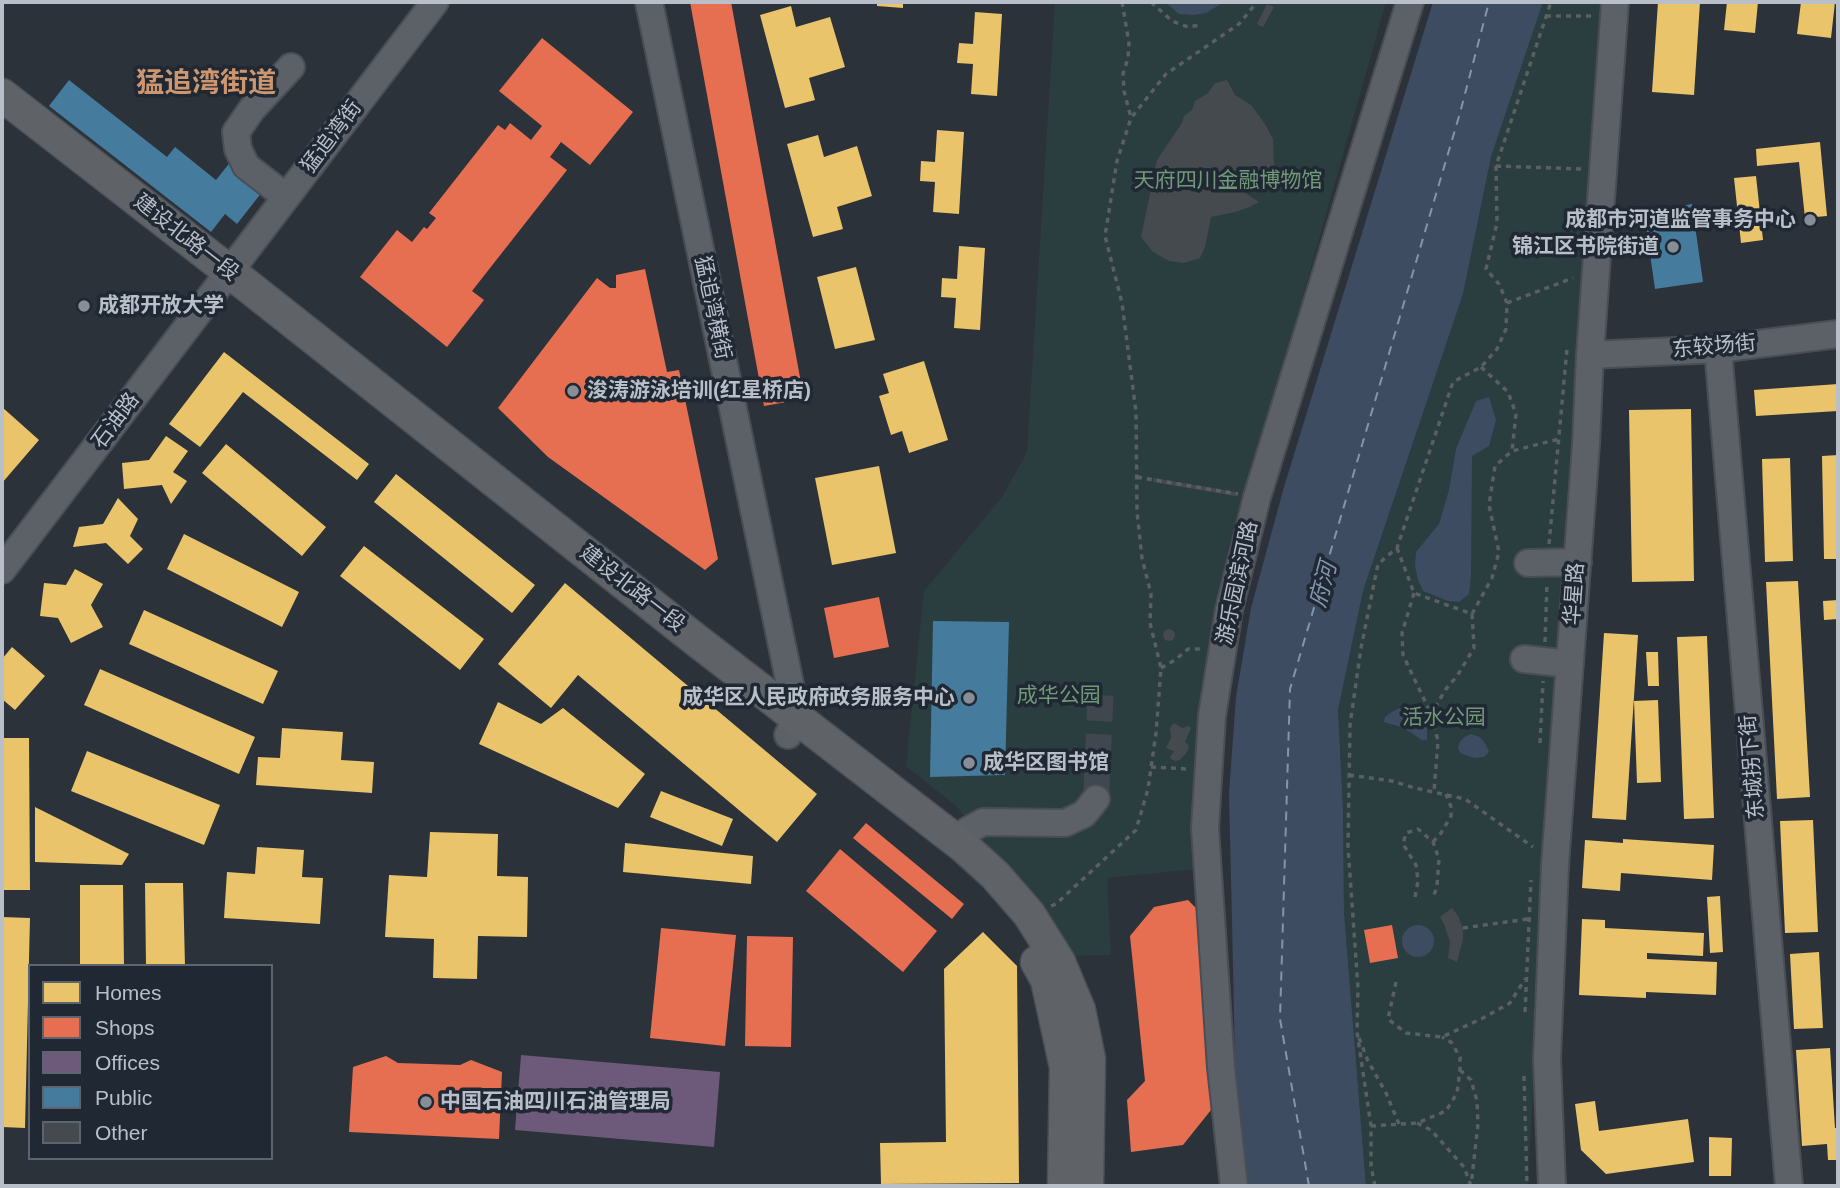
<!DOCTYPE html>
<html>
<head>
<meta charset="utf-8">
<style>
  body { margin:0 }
  #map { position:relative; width:1840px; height:1188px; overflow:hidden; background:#2c3239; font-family:Helvetica,sans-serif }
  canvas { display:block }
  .frame { position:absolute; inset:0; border:4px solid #b8bfc9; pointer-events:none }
  .legend { position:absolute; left:28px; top:964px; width:245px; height:196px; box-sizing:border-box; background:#202833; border:2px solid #5d646f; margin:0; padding:9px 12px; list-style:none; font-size:21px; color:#b8bfc9 }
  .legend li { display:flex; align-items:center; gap:14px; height:35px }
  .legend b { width:35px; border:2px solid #5d646f }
</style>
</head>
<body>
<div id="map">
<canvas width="1840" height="1188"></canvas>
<div class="frame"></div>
<ul class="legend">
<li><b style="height:19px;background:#e9c46a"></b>Homes</li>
<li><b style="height:19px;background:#e76f51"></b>Shops</li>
<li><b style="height:19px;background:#6d597a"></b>Offices</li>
<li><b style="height:19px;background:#457b9d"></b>Public</li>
<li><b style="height:19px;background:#454a4f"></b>Other</li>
</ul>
</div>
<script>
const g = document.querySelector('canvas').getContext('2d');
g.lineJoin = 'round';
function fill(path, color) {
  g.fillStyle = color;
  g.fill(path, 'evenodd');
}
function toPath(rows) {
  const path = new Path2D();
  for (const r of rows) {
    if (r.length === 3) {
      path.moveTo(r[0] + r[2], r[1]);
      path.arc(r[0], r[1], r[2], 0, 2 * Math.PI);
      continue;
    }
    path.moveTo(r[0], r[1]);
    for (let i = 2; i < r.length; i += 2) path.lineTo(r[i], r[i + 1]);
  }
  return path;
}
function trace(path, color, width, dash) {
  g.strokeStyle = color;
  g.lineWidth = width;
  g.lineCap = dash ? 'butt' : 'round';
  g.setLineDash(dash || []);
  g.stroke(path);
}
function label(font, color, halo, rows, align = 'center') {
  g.font = font + ' Helvetica,"Noto Sans SC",sans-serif';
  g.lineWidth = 7;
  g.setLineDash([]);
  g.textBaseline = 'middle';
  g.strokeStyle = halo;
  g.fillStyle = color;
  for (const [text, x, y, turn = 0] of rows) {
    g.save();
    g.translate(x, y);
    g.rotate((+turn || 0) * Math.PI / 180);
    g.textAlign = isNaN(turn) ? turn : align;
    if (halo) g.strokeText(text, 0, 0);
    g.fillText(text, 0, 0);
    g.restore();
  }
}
fill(toPath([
  [1055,2,1386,2,1296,321,1228,548,1206,680,1197,869,1107,878,1111,955,1067,956,1010,873,956,806,906,766,924,591,1002,497,1027,452],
  [1543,2,1600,2,1595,100,1550,738,1528,1186,1366,1186,1344,912,1343,809,1338,710,1363,591,1463,294,1491,157]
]), '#2a3d3f');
fill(toPath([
  [1165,2,1224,2,1206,13,1194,15,1179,14],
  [1433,2,1543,2,1491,157,1463,294,1363,591,1338,710,1343,809,1344,912,1366,1186,1246,1186,1235,1064,1232,920,1229,794,1236,697,1251,608,1284,487],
  [1489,397,1496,420,1489,446,1472,456,1471,575,1469,594,1459,602,1448,601,1423,591,1418,580,1415,566,1416,552,1439,524,1449,490,1456,449,1476,401],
  [1405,705,1414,705,1423,712,1427,724,1427,740,1422,740,1404,728,1384,722,1385,717,1390,713],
  [1471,734,1480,737,1485,743,1489,752,1484,757,1474,758,1460,753,1458,748,1459,743,1464,737],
  [1418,941,16]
]), '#3d4c61');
fill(toPath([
  [877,2,903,2,903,8,877,6],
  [1658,2,1700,2,1694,95,1652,92],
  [1727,2,1758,2,1755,33,1724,30],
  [1801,2,1835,2,1831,38,1797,34],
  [791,6,796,27,830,17,845,67,809,78,815,100,785,108,760,15],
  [975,12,1002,14,997,96,971,94,973,64,957,63,959,43,973,44],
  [937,130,964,132,959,214,933,212,935,182,920,181,921,161,935,162],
  [818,135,824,157,857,146,872,196,837,207,843,229,813,237,787,144],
  [1820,142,1827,216,1805,218,1799,162,1757,166,1756,149],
  [1756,176,1763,240,1741,243,1734,178],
  [959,246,985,248,980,330,954,328,956,298,941,297,942,278,957,279],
  [856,267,875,340,835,349,817,277],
  [224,352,369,464,357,480,243,392,200,447,169,424],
  [924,361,948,440,909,453,902,431,891,435,879,396,889,393,883,374],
  [1838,384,1838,411,1756,416,1754,390],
  [2,407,39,440,2,483],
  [1691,409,1694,581,1632,582,1629,410],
  [166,436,188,451,173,472,187,481,171,504,162,485,124,489,122,463,149,460],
  [226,444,326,527,302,556,202,473],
  [1838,455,1838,559,1824,559,1822,456],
  [1790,458,1793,561,1765,562,1762,459],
  [879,466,896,553,832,565,815,478],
  [396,474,535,585,512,613,374,502],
  [118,498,138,519,130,536,143,549,128,564,106,543,73,547,79,527,103,524],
  [184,534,299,592,282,627,167,569],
  [364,546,484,639,460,670,340,576],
  [75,569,103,584,91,605,103,627,71,643,58,618,40,616,44,583,66,585],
  [1798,581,1810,797,1777,799,1766,582],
  [565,583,817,794,777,842,578,675,551,708,498,664],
  [1838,600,1838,619,1824,620,1823,601],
  [144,610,278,671,263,704,129,644],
  [1604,633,1638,635,1626,820,1592,818],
  [1707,636,1714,818,1684,819,1677,637],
  [12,647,45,676,15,710,2,699,2,659],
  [1646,652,1658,652,1659,686,1648,686],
  [100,669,255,737,239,774,84,705],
  [1658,700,1661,782,1637,783,1634,701],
  [498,702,541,724,563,708,645,774,618,808,479,744],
  [282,728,343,732,341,760,374,762,372,793,256,785,258,757,280,758],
  [2,738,29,738,30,890,2,890],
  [87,751,220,805,204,845,71,791],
  [661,791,733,819,722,846,650,817],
  [35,807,129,854,122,865,35,862],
  [1813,820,1818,932,1785,933,1780,821],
  [430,832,498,834,497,876,528,877,527,937,478,936,477,979,433,978,434,939,385,937,389,875,427,877],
  [1623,839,1714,845,1712,880,1621,873,1620,891,1582,888,1585,840,1623,843],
  [625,843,753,856,751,884,623,872],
  [257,847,304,850,302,877,323,878,320,924,224,918,227,872,255,874],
  [145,883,183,883,185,966,146,966],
  [80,885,123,885,124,966,80,966],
  [1720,896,1723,952,1710,953,1707,897],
  [2,917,30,918,25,1128,2,1127],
  [1582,919,1605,920,1605,928,1704,933,1703,956,1647,953,1647,959,1717,962,1716,995,1646,992,1646,998,1579,995],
  [983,932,1017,966,1019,1183,881,1184,880,1143,946,1142,944,969],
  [1819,952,1823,1028,1794,1029,1790,954],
  [1830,1048,1835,1128,1838,1128,1838,1160,1828,1160,1827,1144,1802,1146,1796,1050],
  [1595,1101,1599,1131,1688,1119,1694,1162,1606,1174,1581,1150,1575,1104],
  [1709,1137,1732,1138,1731,1176,1709,1176]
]), '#e9c46a');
fill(toPath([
  [690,2,731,2,804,399,764,406],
  [542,38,633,112,590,165,561,142,550,157,567,170,472,291,484,300,447,347,360,277,397,230,412,242,424,227,427,229,436,218,429,213,498,125,505,130,510,123,531,140,542,126,499,91],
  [645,269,667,372,679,370,718,559,705,570,548,457,498,408,597,278,610,288,616,288,616,275],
  [879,597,889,647,834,658,824,608],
  [866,823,964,904,952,919,853,838],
  [840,849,937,931,903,972,806,891],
  [1188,900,1197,909,1219,1100,1183,1145,1131,1152,1127,1100,1145,1081,1130,936,1154,907],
  [1392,925,1398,958,1370,963,1364,930],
  [661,928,736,935,725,1046,650,1038],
  [747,936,793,937,791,1047,745,1046],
  [386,1056,398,1063,460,1065,471,1060,502,1072,499,1139,349,1132,353,1067]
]), '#e76f51');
fill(toPath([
  [521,1055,720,1072,714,1147,515,1130]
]), '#6d597a');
fill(toPath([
  [69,80,167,157,175,147,216,180,232,160,266,187,237,224,225,214,211,232,49,106],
  [1692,204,1703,282,1655,289,1644,212],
  [933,621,1009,622,1005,775,930,777]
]), '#457b9d');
trace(toPath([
  [1309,1186,1280,1019,1290,689,1460,113,1489,2]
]), '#8295ae', 2, [9, 7]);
fill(toPath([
  [1267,4,1274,7,1263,27,1257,24],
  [1227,80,1235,95,1251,105,1265,124,1273,139,1274,169,1265,190,1245,176,1237,180,1244,192,1259,202,1250,207,1235,212,1211,217,1205,247,1200,258,1184,263,1169,261,1153,252,1141,237,1157,160,1182,123,1184,116,1192,110,1195,101,1208,93,1215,83],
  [1154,478,1236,492,1235,496,1153,482],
  [1169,635,6],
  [1174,723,1182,728,1189,726,1191,728,1185,742,1189,746,1187,752,1180,760,1175,761,1171,759,1170,757,1174,751,1166,748,1171,738,1170,728],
  [1452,908,1458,916,1463,928,1463,939,1457,962,1448,958,1450,942,1444,924,1440,917]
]), '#454a4f');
trace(toPath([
  [1096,799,1101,684]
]), '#41474f', 26, [26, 13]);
const minor = toPath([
  [649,2,797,718,788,735],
  [286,197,246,166,238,149,236,132,252,109,291,67],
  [1718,349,1789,1186],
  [1590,355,1718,349,1838,334],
  [1528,563,1578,562],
  [2,570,435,2],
  [1524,659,1570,664],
  [963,846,967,831,983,822,1065,823,1084,814,1096,799],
  [1234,1186,1221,1067,1205,828,1212,716,1229,610,1257,497,1410,2],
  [1552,1186,1547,1059,1555,865,1586,444,1590,355,1615,2]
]);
const major = toPath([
  [2,95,230,272,696,640,963,846,995,875,1029,914,1059,962,1079,1010,1089,1059,1087,1186],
  [1037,962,1047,980,1066,1067,1064,1186]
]);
trace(minor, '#4a4e54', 30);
trace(major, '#4a4f56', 35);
trace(toPath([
  [1122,2,1129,43,1128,58,1123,74,1124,91,1131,118],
  [1151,2,1172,21,1188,27,1200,25],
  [1546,16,1591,16],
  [1496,166,1581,169],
  [1507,303,1573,278],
  [1481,367,1508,392,1516,414,1512,451],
  [1137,477,1238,494],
  [1549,544,1567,349],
  [1397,548,1414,593,1472,614,1474,648,1457,676,1446,689,1431,714],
  [1414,593,1402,633,1403,655,1431,714,1438,741,1434,791],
  [1472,614,1492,578,1499,552,1489,505,1495,466,1512,451,1559,439],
  [1545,642,1547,583],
  [1161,668,1175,660,1188,649,1202,649],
  [1540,743,1543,681],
  [1151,767,1188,769],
  [1349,775,1392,781,1415,788,1465,799,1533,847],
  [1433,842,1441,833,1451,816,1451,807,1446,794],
  [1415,897,1418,881,1416,865,1403,844,1406,833,1418,829,1433,842,1439,859,1437,886,1433,898],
  [1051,906,1056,904,1136,830,1148,789,1156,733,1161,668,1150,623,1151,594,1142,558,1137,512,1136,412,1122,303,1105,236,1117,161,1131,118,1166,74,1239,24,1257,2],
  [1463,928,1528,919],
  [1396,982,1388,1019,1406,1033,1442,1037,1483,1018,1510,1003,1525,979],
  [1525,1012,1531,880],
  [1359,1038,1368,1061,1386,1093,1399,1124],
  [1460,1070,1471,1080,1477,1101,1478,1124,1471,1186],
  [1524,1076,1527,1186],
  [1417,1123,1431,1130,1464,1167,1471,1186],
  [1371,1126,1417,1123,1446,1111,1457,1093,1460,1070,1460,1057,1451,1042,1442,1037],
  [1375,1186,1371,1166,1371,1126,1357,1032,1358,988,1348,847,1350,725,1361,648,1378,564,1397,548,1453,382,1481,367,1497,349,1506,329,1507,303,1499,284,1486,269,1497,223,1496,166,1551,2]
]), '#5a5f64', 3.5, [5, 5]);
trace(minor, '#5c6067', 26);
trace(major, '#5f6368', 32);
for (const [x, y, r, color] of [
  [1810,220,7,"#878e97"],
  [1673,247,7,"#878e97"],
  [84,306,7,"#878e97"],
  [573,391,7,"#878e97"],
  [969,698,7,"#878e97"],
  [969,763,7,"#878e97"],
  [426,1102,7,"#878e97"]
]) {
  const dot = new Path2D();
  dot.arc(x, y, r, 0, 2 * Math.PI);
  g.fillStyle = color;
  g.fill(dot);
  trace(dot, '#202833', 2.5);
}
label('21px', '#b8bfc9', '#202833', [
  ["猛追湾街",332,137,-53],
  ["建设北路一段",186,238,38],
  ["猛追湾横街",712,308,78],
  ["东较场街",1714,347,-5],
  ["石油路",116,421,-53],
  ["游乐园滨河路",1238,583,-78],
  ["建设北路一段",632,589,38],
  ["华星路",1575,594,-86],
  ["东城拐下街",1753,767,-95]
]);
label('21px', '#719879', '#202833', [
  ["天府四川金融博物馆",1228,181],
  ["成华公园",1059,696],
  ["活水公园",1444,718]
]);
label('bold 21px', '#b8bfc9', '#202833', [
  ["成都市河道监管事务中心",1796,220,"right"],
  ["锦江区书院街道",1659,247,"right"],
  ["成都开放大学",98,306],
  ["浚涛游泳培训(红星桥店)",587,391],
  ["成华区人民政府政务服务中心",955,698,"right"],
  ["成华区图书馆",983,763],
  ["中国石油四川石油管理局",440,1102]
], 'left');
label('italic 23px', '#8295ae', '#202833', [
  ["府河",1324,585,-75]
]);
label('bold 28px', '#cd966f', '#202833', [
  ["猛追湾街道",206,84]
]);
</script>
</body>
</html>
